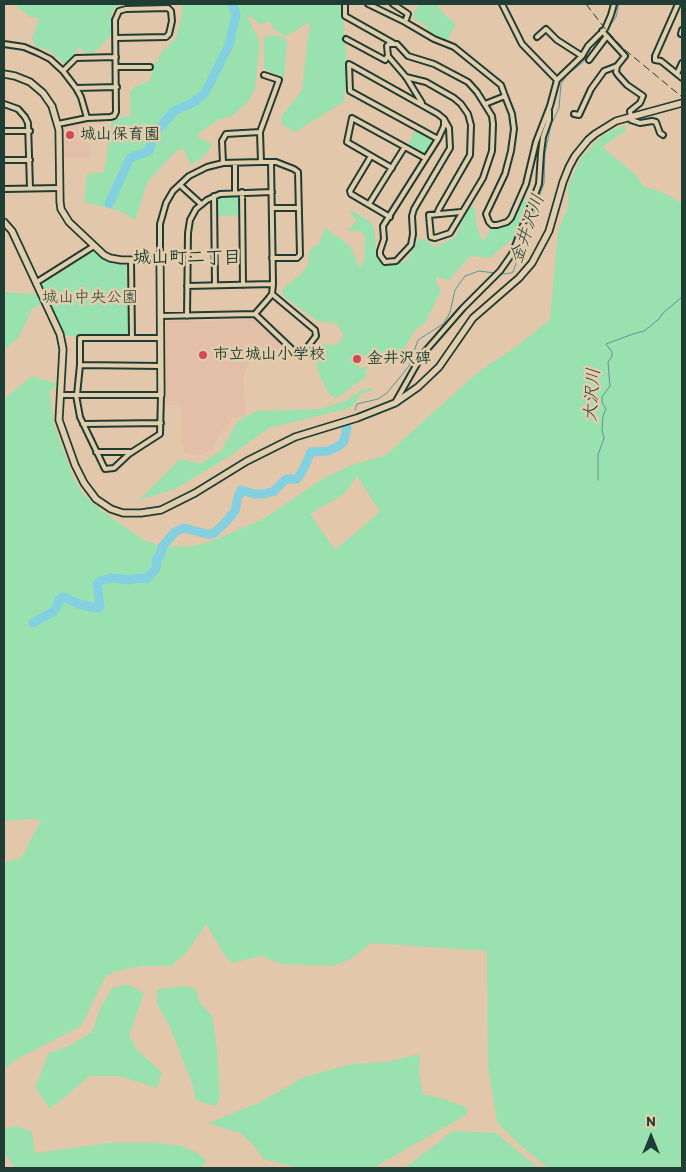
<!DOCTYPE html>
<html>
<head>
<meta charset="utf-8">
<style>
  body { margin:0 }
  #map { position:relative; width:686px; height:1172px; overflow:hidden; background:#e3c7aa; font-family:Itim,sans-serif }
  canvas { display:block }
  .frame { position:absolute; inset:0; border:5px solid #1f3d34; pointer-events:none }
  .north { position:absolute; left:626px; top:1112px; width:50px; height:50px; -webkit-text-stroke:4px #e2cdac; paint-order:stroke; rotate:0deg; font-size:14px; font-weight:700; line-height:20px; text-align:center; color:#1f3d34 }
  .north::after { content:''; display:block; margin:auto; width:18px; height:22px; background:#1f3d34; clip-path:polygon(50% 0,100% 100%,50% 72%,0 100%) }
</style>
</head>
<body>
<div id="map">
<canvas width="686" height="1172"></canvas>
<div class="frame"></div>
<div class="north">N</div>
</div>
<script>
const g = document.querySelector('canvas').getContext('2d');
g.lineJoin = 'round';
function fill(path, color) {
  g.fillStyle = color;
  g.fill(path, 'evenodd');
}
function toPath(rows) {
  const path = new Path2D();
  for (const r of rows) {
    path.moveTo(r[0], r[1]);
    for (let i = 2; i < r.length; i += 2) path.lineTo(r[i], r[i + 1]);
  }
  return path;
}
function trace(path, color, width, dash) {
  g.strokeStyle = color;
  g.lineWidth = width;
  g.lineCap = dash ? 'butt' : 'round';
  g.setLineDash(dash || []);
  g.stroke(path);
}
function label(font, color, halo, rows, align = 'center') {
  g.font = font + ' Itim,"Klee One",sans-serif';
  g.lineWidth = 5;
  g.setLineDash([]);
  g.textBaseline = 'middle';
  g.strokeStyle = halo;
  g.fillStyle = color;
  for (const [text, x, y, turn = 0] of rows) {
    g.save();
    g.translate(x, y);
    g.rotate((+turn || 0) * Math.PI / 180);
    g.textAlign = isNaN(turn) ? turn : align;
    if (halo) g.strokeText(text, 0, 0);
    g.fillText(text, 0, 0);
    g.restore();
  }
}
fill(toPath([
  [91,121,90,158,63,158,63,128,64,125],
  [253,318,297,358,294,361,285,352,264,347,259,350,243,375,246,415,233,418,216,439,213,450,196,456,185,453,182,443,181,405,165,405,165,323,167,321,248,320]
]), '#e4bfa8');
fill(toPath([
  [14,4,121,4,111,11,113,23,111,35,100,47,93,53,87,54,79,47,66,65,49,50,36,47,32,38,39,18,30,17],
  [182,4,342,4,347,65,344,102,295,132,281,124,282,116,302,90,310,22,286,36,275,30,269,21,261,25,250,16,248,18,260,43,255,88,249,101,232,116,218,120,200,132,198,136,201,139,213,144,204,156,191,165,183,149,176,151,148,181,135,220,120,211,84,202,87,174,104,172,112,120,131,115,130,91,136,86,150,81,154,65,163,51,176,38,182,15],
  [421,4,436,4,446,16,456,24,447,41,427,32,428,27,414,19,414,10],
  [274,35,284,38,287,42,284,78,264,69,264,40,266,36],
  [626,126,625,131,602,147,636,175,643,186,664,193,682,203,682,1168,548,1168,521,1146,497,1122,488,1066,487,951,371,943,351,959,332,966,281,964,261,956,232,963,224,954,206,924,186,953,171,966,142,966,116,971,105,977,81,1026,17,1059,4,1069,4,982,6,981,5,978,4,977,4,863,22,857,41,820,28,819,4,821,4,399,32,376,57,384,50,392,54,425,73,477,84,495,103,512,144,540,164,547,193,546,212,541,263,519,324,478,352,465,386,455,477,373,513,349,550,320,558,231,568,206,568,186,581,158,603,135,619,127],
  [357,476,380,512,335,550,310,514,344,494],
  [416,129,433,138,434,141,425,155,422,155,407,146],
  [232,195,240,197,240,216,216,216,216,201,218,197],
  [526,197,532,203,523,225,514,238,500,249,491,258,470,256,449,280,436,277,436,282,441,291,425,323,415,330,403,351,379,354,373,360,365,355,359,357,357,364,360,368,368,367,365,372,367,376,335,399,328,392,318,372,315,355,322,344,336,345,342,340,343,334,336,323,318,321,284,297,282,289,301,274,308,264,309,250,319,244,325,228,350,246,360,268,364,261,365,237,361,231,348,231,351,226,357,221,350,213,351,210,372,223,375,234,376,257,382,264,406,262,419,238,426,240,434,247,456,237,469,204,475,208,477,228,482,240,486,238,491,229,499,228,510,224],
  [90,253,95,253,113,264,126,264,129,332,124,336,67,336,65,334,41,285],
  [4,292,44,295,46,301,32,309,19,337,4,350],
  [369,388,374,390,361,394,352,407,347,409,269,428,230,456,173,490,139,500,180,459,200,464,221,451,238,421,257,411,319,409,346,401,358,392],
  [127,984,144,993,129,1036,138,1051,162,1072,157,1088,119,1076,90,1076,50,1109,35,1087,49,1053,69,1046,92,1032,99,1011,112,988],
  [185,986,197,990,199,1002,212,1016,217,1049,220,1098,215,1106,206,1104,195,1099,193,1086,169,1025,157,1004,157,989],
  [420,1054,419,1074,423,1094,441,1098,468,1108,466,1115,373,1168,299,1168,263,1159,255,1147,242,1134,208,1123,259,1103,304,1077,351,1064,386,1062],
  [17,1126,32,1132,35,1153,108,1143,156,1143,182,1146,198,1153,207,1162,200,1168,15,1168,4,1153,4,1129],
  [453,1131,496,1133,538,1168,405,1168]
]), '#99e1af');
trace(toPath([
  [606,32,616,17,619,4],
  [355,410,357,404,378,399,387,393,409,366,418,340,443,324,447,318,450,312,455,290,465,276,479,271,503,274,511,273,513,272,544,183,545,153,551,125,559,108,561,84,567,75,582,63,604,35],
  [598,480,598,455,604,438,602,430,603,416,606,409,602,402,602,397,610,386,608,362,612,356,612,352,606,344,633,334,644,331,659,319,663,313,682,297]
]), '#5a959b', 1);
trace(toPath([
  [109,204,130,158,149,151,153,135,174,111,194,102,205,93,229,45,236,14,232,4],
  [33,623,53,612,57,607,59,600,63,597,82,605,98,608,100,607,97,584,100,581,111,578,129,580,137,578,146,579,154,571,157,566,156,560,161,554,162,547,175,532,184,528,207,534,213,534,224,524,235,511,238,497,241,490,254,494,264,494,274,491,286,479,297,479,303,470,311,452,328,451,339,446,344,441,347,428]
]), '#82d0e0', 9);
const street = toPath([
  [345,4,345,16,393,43],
  [368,4,405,22,434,39,454,47,501,85,505,96],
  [393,4,408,14,405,22],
  [502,4,522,44,557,80],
  [602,31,625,56,617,66,616,72,618,75,627,85,643,96,640,103,630,111,631,120,640,123,652,121,656,122,660,133,663,135],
  [681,34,682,30],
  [537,37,546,29,557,40,582,56],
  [346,39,385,60,388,56],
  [4,44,24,47,38,53,50,59,63,71,76,88,81,97,87,118],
  [589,60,607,36],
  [655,60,655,56,678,4],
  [655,60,661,61,682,78],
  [116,67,150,67],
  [63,71,76,58,116,57],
  [677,74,682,63],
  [406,77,426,82,454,98,461,104,468,114,471,125,470,155,439,209,437,214],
  [76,88,117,87],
  [422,103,406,77,388,56,387,46,389,44,397,44,408,56,434,64,468,82,477,92,492,116,493,124,492,151,483,178,450,233,435,238,431,237,429,215,461,212],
  [4,104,18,109,25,117,28,123,30,188],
  [485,104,505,96,512,114,514,129,511,151,505,174,486,214,489,222,492,225,497,225,507,222,511,218,526,184,536,142,550,106,557,80,582,56,588,46,605,29,611,15,614,4],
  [574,114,579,115,591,89,604,71,617,66],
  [58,124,87,118,110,117,114,116,116,112,115,20,119,11,126,9,168,8,171,11,172,21,169,34,166,37,116,38],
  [4,131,30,131],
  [438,139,350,91,349,64,438,114,444,119,444,126,438,139,383,226,384,239,380,251,380,255,385,262,396,261,411,245,413,234,412,216,414,209,450,148,449,128,444,119],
  [371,156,350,191,351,194,390,217],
  [4,160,30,160],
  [261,162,260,132,279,80,264,75],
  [223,163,222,141,226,134,260,132],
  [392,168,347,142,352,118,425,158],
  [180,185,201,204],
  [4,189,59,188],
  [235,192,235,163],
  [242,192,243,285],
  [214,196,215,285],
  [369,204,404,148],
  [272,208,299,208],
  [131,260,132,338],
  [160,260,160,224,166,203,173,191,189,176,207,167,223,163,261,162,276,162,294,169,298,172,300,255,297,258,272,258],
  [37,282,94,246],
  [187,286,273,284],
  [255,314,297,354,302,354,316,336,315,330,272,294],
  [160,316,255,314,269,298,272,294,273,284,271,162],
  [187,316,188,233,190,220,196,209,207,200,220,194,272,192],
  [80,365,161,366],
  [60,395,161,395,160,434,129,454,114,468,105,469,80,417,76,395],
  [77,395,80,365,80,338,160,338],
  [396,401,422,355,463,308,500,271,512,254,539,184,541,153,543,137,549,120,549,111],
  [83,424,161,423],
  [96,452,132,452]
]);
const secondary = toPath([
  [4,74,15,76,30,82,43,93,52,106,59,130,60,202,61,209,69,222,104,255,110,258,121,260,160,260,161,395],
  [4,222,12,231,60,334,63,349,59,420,75,465,84,483,96,499,111,509,123,513,141,513,161,510,195,493,247,461,295,437,357,418,395,403,418,387,439,367,473,318,519,278,532,263,549,231,563,182,569,167,575,156,588,140,595,134,616,121,682,103]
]);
trace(street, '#1f3d34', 8);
trace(secondary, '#1f3d34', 9);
trace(street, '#e2cdac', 4);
trace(secondary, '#e2cdac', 5.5);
trace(toPath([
  [586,4,606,30,624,49,682,97]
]), '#1f3d34', 1, [8, 4]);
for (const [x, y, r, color] of [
  [70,135,5,"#d1495b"],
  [203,355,5,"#d1495b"],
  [357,359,5,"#d1495b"]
]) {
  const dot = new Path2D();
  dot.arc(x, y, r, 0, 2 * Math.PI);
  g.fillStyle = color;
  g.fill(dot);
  trace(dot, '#e2cdac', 2);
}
label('bold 16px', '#1f3d34', '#e2cdac', [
  ["城山保育園",80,135],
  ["市立城山小学校",213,355],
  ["金井沢碑",367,359]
], 'left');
label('16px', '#25453a', '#e2cdac', [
  ["城山中央公園",90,298]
]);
label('italic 18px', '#24443d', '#e2cdac', [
  ["金井沢川",528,229,-71],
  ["大沢川",593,395,-86]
]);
label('bold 18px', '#1f3d34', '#e2cdac', [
  ["城山町二丁目",187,258]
]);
</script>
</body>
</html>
